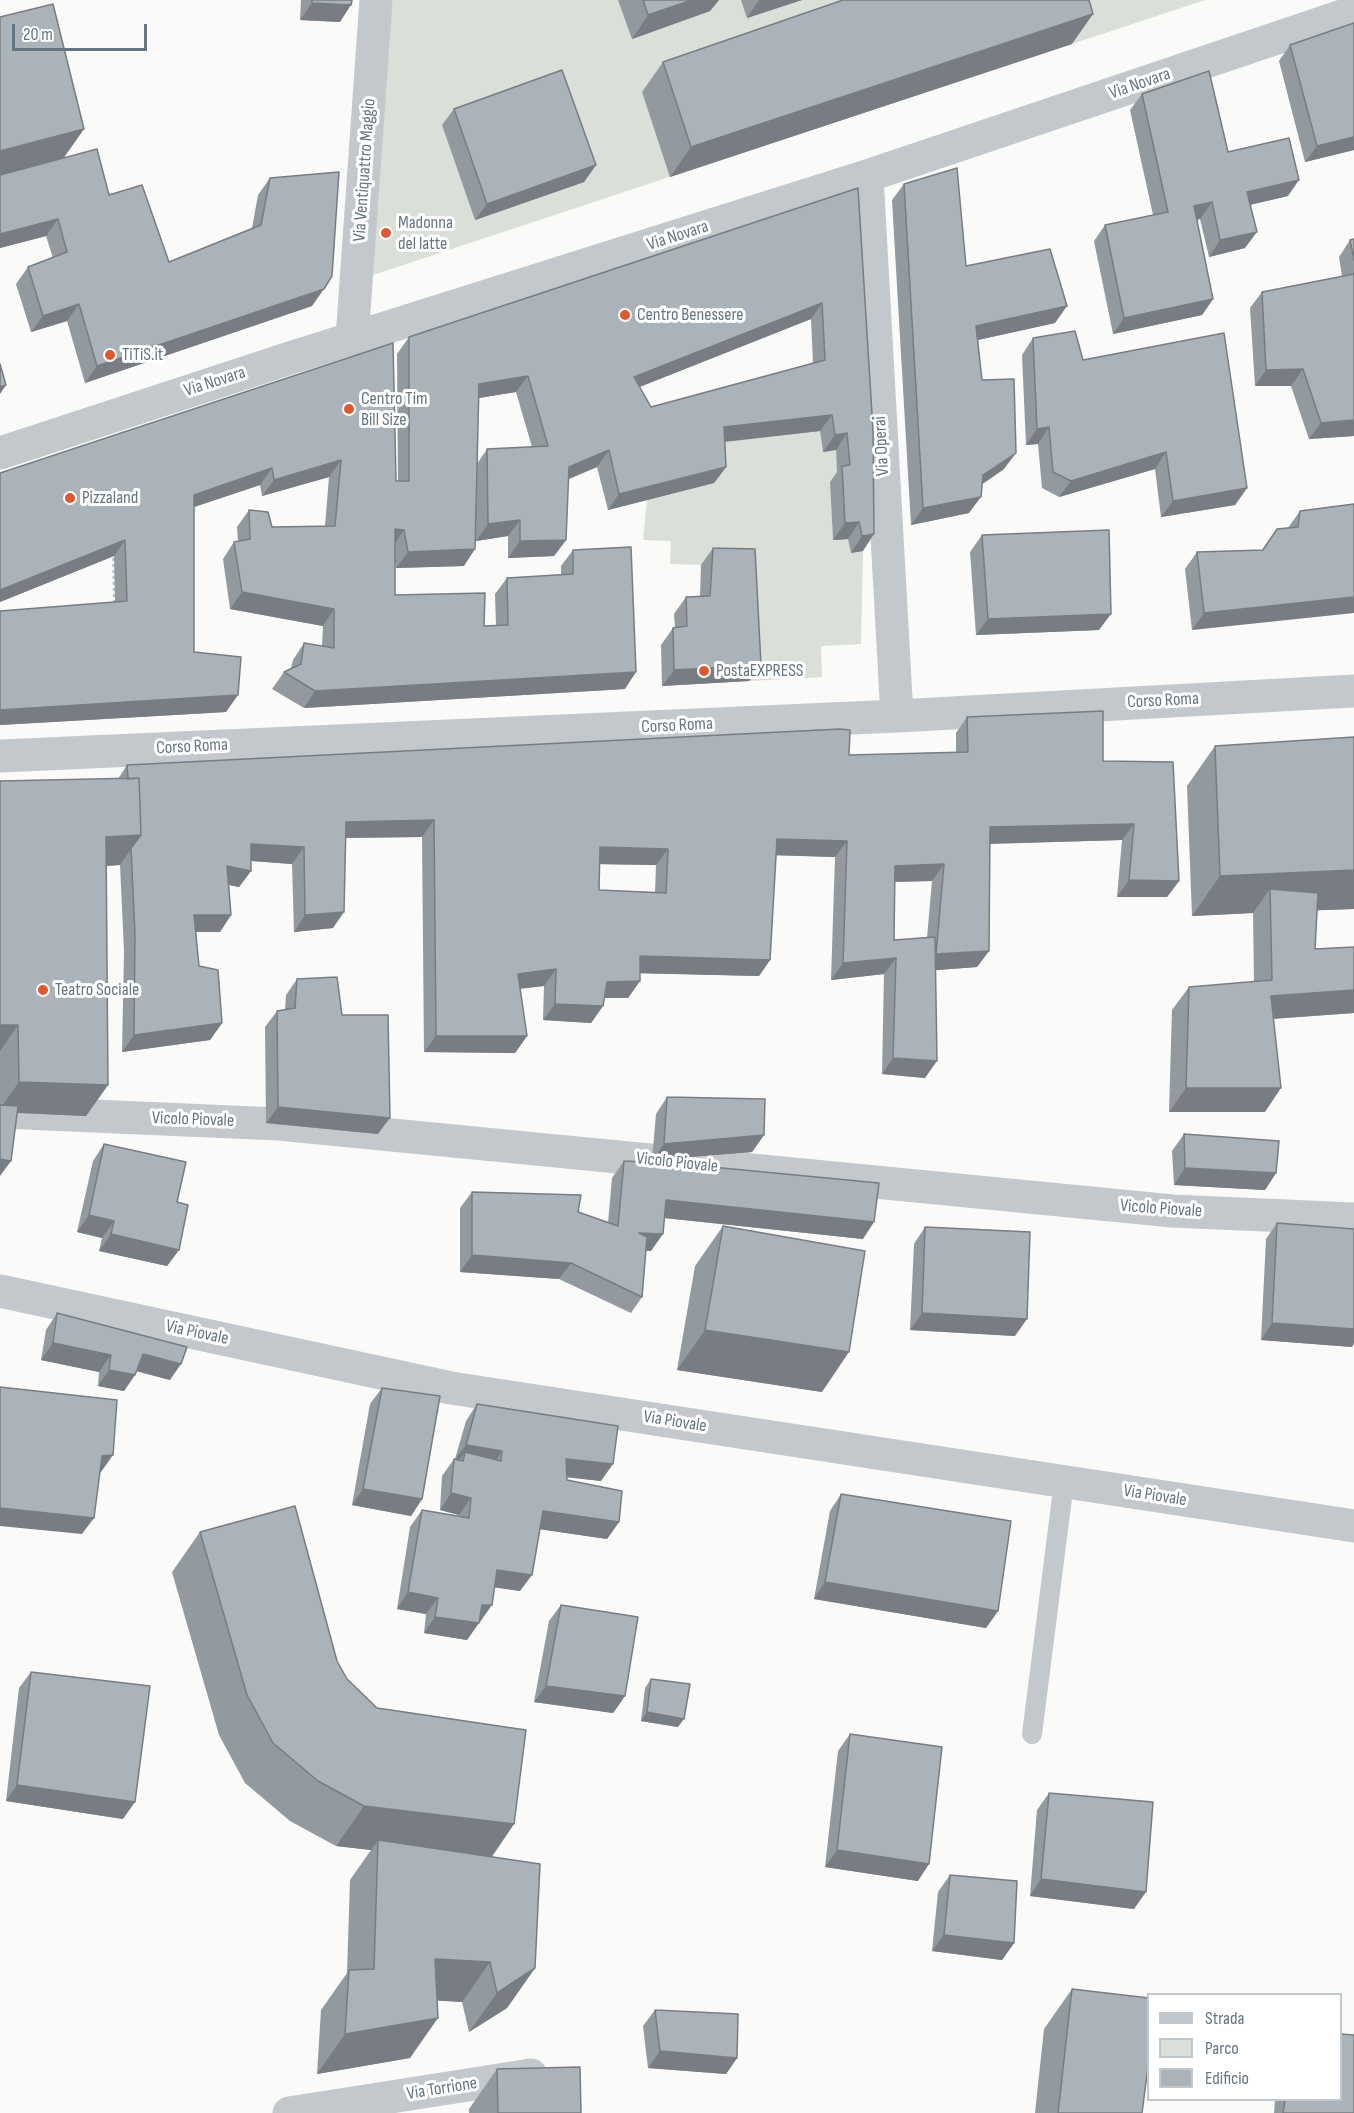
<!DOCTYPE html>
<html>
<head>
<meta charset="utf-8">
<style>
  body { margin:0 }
  #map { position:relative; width:1354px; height:2113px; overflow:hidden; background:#fafaf8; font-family:"Sofia Sans Condensed",sans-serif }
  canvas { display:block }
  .legend { position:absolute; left:1147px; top:1993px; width:195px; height:108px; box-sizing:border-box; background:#fff; border:2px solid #c1c8cd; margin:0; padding:8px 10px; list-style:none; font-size:18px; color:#657683 }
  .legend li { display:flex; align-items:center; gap:12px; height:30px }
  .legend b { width:30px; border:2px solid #c1c8cd }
  .scale { position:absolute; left:12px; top:24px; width:135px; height:27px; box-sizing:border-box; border:3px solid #657683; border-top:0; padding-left:8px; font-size:18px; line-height:21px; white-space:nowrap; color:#657683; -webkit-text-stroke:4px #fff; paint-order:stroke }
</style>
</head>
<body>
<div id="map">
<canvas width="1354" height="2113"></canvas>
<ul class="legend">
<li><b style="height:8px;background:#c3c8cc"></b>Strada</li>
<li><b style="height:16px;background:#dadfd7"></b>Parco</li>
<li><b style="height:16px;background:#aab3b9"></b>Edificio</li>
</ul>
<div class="scale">20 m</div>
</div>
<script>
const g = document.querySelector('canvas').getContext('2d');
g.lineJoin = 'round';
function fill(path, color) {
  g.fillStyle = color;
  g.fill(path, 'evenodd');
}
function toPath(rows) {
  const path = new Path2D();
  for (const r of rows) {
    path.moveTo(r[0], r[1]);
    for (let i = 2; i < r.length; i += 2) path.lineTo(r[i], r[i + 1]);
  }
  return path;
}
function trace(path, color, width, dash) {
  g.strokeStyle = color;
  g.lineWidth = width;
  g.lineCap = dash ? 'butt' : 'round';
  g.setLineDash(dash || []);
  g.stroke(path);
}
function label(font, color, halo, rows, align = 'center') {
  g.font = font + ' "Sofia Sans Condensed",sans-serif';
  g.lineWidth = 6;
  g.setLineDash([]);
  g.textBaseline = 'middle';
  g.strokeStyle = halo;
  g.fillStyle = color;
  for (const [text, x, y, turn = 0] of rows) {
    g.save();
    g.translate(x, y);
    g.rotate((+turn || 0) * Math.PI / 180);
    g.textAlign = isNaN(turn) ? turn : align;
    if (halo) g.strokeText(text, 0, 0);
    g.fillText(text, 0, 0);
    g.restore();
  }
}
fill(toPath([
  [376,0,1205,0,358,280],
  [820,431,823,452,836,450,838,481,830,482,833,539,848,539,851,553,863,551,861,644,821,646,822,677,749,681,743,566,670,564,671,541,643,540,647,500,714,483,712,443]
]), '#dadfd7');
trace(toPath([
  [114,552,115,604]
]), '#bbbfc2', 4, [3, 3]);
trace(toPath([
  [1032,1734,1064,1482]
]), '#c3c8cc', 20);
trace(toPath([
  [867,176,897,716],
  [352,339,376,0],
  [0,453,287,359,867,176,1354,12],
  [0,756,897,716,1354,691],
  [0,1112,279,1124,1173,1211,1354,1219],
  [0,1291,451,1388,1354,1526],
  [289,2113,531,2075]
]), '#c3c8cc', 33);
fill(toPath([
  [301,0,352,0,340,22,300,20],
  [618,0,719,0,710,11,632,39],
  [741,0,802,0,747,18],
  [0,17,63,158,109,195,169,262,252,228,258,195,270,178,312,306,85,383,67,321,31,332,16,284,28,267,53,258,46,236,0,248],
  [1072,44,670,177,642,92,663,62],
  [1290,45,1354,150,1305,162,1279,61],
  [1142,94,1228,152,1288,196,1250,205,1245,248,1209,257,1200,219,1197,220,1213,299,1202,315,1113,334,1094,241,1105,225,1153,215,1130,110],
  [454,109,596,165,584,182,475,220,442,125],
  [904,184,966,266,1055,323,978,340,982,380,1004,469,982,484,969,513,911,525,892,200],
  [858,188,863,551,851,553,848,539,833,540,830,482,837,472,836,450,823,452,820,431,725,442,726,467,714,483,608,510,597,467,568,479,566,540,554,556,508,558,508,536,476,541,476,511,464,566,396,568,395,560,395,595,484,626,496,626,495,594,507,578,561,575,561,566,573,550,625,689,304,708,272,689,284,672,291,668,293,660,304,643,322,646,323,626,230,609,223,559,234,542,238,542,237,527,249,510,272,527,325,526,329,477,262,496,260,485,194,507,194,652,226,712,0,725,0,611,115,602,114,556,0,602,393,343,396,481,398,481,397,354,409,337],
  [811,319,813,363,651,407,639,387],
  [516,392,532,447,487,449,477,464,478,398],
  [1354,239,1354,436,1309,439,1291,386,1255,386,1250,308,1262,292,1342,276,1339,257,1350,240],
  [1033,338,1083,360,1247,488,1235,505,1161,517,1155,469,1059,497,1042,488,1038,444,1026,445,1022,355],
  [1354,504,1192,630,1185,569,1197,552,1262,550,1277,529,1288,528,1300,511],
  [982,535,1099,630,976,635,970,552],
  [713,548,761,665,749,681,662,686,661,645,673,628,675,628,674,614,686,597,700,597,701,565],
  [967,717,1103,761,1179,881,1167,897,1117,897,1122,840,990,844,989,951,977,967,936,970,925,1078,882,1074,884,974,831,980,835,857,776,855,770,960,759,976,640,973,640,981,628,998,604,998,603,1006,591,1023,543,1020,544,986,520,989,527,1036,515,1053,424,1052,422,837,345,838,333,928,294,932,292,864,251,861,251,871,239,887,229,885,231,915,220,932,196,932,199,966,222,1023,210,1040,122,1052,124,951,120,865,106,866,108,1085,86,1116,17,1113,0,1176,0,781,118,779,127,765,849,755,956,752,956,733],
  [600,864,656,865,655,893,599,890],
  [932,881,927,938,894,940,895,882],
  [1215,746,1354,909,1317,910,1315,949,1354,947,1354,1013,1273,1019,1265,1112,1169,1112,1172,1010,1189,987,1254,982,1253,913,1192,916,1187,786],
  [297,979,342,1015,378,1134,266,1123,265,1027,277,1011,285,1010,286,995],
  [667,1097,764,1135,752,1152,652,1160,656,1114],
  [1184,1134,1276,1173,1265,1190,1174,1185,1172,1151],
  [104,1144,177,1202,179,1250,167,1266,99,1251,102,1238,77,1232,93,1161],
  [624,1161,863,1239,664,1218,651,1251,646,1250,642,1297,631,1313,559,1279,460,1272,460,1208,472,1192,578,1212,608,1223,612,1178],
  [1277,1223,1354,1229,1354,1343,1352,1347,1261,1340,1266,1239],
  [723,1226,822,1392,677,1370,695,1266],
  [925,1227,1015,1336,910,1330,914,1244],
  [57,1313,170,1380,137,1371,124,1391,98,1386,99,1372,41,1360,46,1330],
  [382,1388,422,1499,411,1516,352,1505,370,1404],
  [477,1404,601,1481,567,1477,567,1480,619,1522,607,1539,540,1529,520,1591,494,1587,480,1622,479,1622,467,1640,424,1633,426,1614,397,1609,410,1527,422,1510,459,1516,459,1515,440,1510,442,1476,454,1459,455,1459,466,1421],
  [841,1494,998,1611,986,1628,814,1599,830,1511],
  [200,1532,337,1661,347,1679,377,1708,514,1824,492,1857,535,1968,507,2008,469,2032,462,2002,437,2000,410,2058,317,2074,321,2010,347,1973,350,1880,371,1850,336,1846,290,1821,245,1783,219,1735,172,1572],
  [561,1605,625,1696,613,1713,534,1702,549,1621],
  [31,1672,123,1819,6,1801,19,1688],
  [651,1679,678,1727,641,1721,645,1688],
  [850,1734,918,1881,825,1867,838,1751],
  [1049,1793,1134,1909,1030,1896,1037,1810],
  [950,1875,1014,1943,1002,1960,932,1951,938,1892],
  [1072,1989,1142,2113,1035,2113,1044,2029],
  [655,2010,737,2058,726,2074,648,2068,643,2026],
  [497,2069,581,2113,469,2113,469,2109],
  [1275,2100,1341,2100,1354,2113,1274,2113]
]), '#929a9f');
fill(toPath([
  [692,0,719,0,710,11,632,39,648,15],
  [759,0,802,0,747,18],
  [312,3,351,5,340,22,300,20],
  [1093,14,1072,44,670,177,691,147],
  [84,129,63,159,0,175,0,151],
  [1354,137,1354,150,1305,162,1317,146],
  [596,165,584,182,475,220,487,204],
  [1299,180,1288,196,1236,208,1247,192],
  [1212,202,1200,219,1182,223,1194,206],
  [58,219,46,236,0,248,0,234],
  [1257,232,1245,248,1209,257,1220,240],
  [324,289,312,306,85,383,97,366],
  [1213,299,1202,315,1113,334,1124,318],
  [822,303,811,319,622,394,634,377],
  [79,304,67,321,31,332,43,316],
  [1067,306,1055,323,964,343,976,326],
  [1303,369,1291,386,1255,386,1266,370],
  [528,376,516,392,467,400,479,384],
  [6,385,0,394,0,387],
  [832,415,820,431,712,443,724,427],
  [1354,420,1354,436,1309,439,1321,423],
  [1049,427,1038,444,1026,445,1037,429],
  [847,433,836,450,823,452,835,435],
  [609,450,597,467,557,484,569,467],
  [1166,452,1155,469,1059,497,1071,481],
  [1016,453,1004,469,971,492,983,475],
  [341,460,329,477,262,496,274,480],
  [726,467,714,483,608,510,619,494],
  [272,468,260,485,182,511,194,495],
  [1247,488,1235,505,1161,517,1173,501],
  [981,497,969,513,911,525,923,508],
  [520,520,508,536,476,541,488,524],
  [859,522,848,539,833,540,845,523],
  [395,529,404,530,392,547],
  [874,534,863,551,851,553,862,536],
  [125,540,114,556,0,602,0,590],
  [566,540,554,556,508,558,520,541],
  [475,549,464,566,396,568,408,552],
  [242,592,334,609,323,626,230,609],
  [1354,597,1354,613,1192,630,1204,613],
  [1111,614,1099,630,976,635,988,619],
  [761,665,749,681,662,686,674,670],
  [636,672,625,689,304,708,315,691],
  [238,695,226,712,0,725,0,710],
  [434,820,422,837,334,838,346,822],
  [1134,824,1122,840,979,844,990,827],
  [141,835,120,865,85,867,106,837],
  [777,839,847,841,835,857,766,855],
  [251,844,304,847,292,864,239,860],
  [600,847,668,849,656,865,589,864],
  [944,864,932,881,883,882,895,866],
  [227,866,251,871,239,887,215,882],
  [1354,870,1354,909,1270,912,1270,889,1253,913,1192,916,1220,876],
  [1129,880,1179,881,1167,897,1117,897],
  [344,912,333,928,294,932,305,915],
  [194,915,231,915,220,932,183,932],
  [989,951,977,967,925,971,936,954],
  [640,956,770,960,759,976,628,973],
  [896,958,884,974,831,980,843,963],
  [556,969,544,986,506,990,518,974],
  [640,981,628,998,595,998,607,982],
  [1354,990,1354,1013,1254,1020,1271,996],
  [555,1004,603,1006,591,1023,543,1020],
  [222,1023,210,1040,122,1052,134,1035],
  [0,1025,18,1025,0,1051],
  [436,1036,527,1036,515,1053,424,1052],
  [893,1058,937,1061,925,1078,882,1074],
  [19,1082,108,1085,86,1116,0,1112,0,1109],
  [1186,1088,1281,1088,1265,1112,1169,1112],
  [278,1107,390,1118,378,1134,266,1123],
  [764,1135,752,1152,652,1160,664,1144],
  [0,1159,11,1161,0,1176],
  [1185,1168,1276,1173,1265,1190,1174,1185],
  [666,1200,874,1222,863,1239,655,1217],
  [89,1215,114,1221,102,1238,77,1232],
  [639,1233,663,1234,651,1251,627,1250],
  [111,1234,179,1250,167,1266,99,1251],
  [472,1255,571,1263,559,1279,460,1272],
  [922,1313,1027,1319,1015,1336,910,1330],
  [1272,1323,1354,1329,1354,1343,1352,1347,1261,1340],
  [705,1330,849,1352,822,1392,677,1370],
  [53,1343,111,1355,99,1372,41,1360],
  [143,1354,181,1364,170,1380,132,1370],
  [109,1370,135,1375,124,1391,98,1386],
  [466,1445,502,1451,491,1468,463,1461,465,1452,458,1462,454,1461],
  [113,1455,101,1472,91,1473,102,1456],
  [566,1459,613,1464,601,1481,555,1476],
  [363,1489,422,1499,411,1516,352,1505],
  [451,1493,471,1498,459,1515,440,1510],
  [0,1508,94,1518,82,1534,0,1526],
  [543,1511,619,1522,607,1539,531,1528],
  [497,1570,532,1575,520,1591,485,1586],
  [825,1582,998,1611,986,1628,814,1599],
  [408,1592,438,1598,426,1614,397,1609],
  [482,1605,492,1605,480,1622,471,1621],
  [435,1617,479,1623,467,1640,424,1633],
  [546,1686,625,1696,613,1713,534,1702],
  [647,1712,684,1719,678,1727,641,1721],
  [17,1785,135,1802,123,1819,6,1801],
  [364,1806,514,1824,486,1864,378,1840,371,1850,336,1846],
  [837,1850,929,1864,918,1881,825,1867],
  [1041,1879,1146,1892,1134,1909,1030,1896],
  [944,1935,1014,1943,1002,1960,932,1951],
  [435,1959,490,1962,462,2002,407,1999],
  [535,1968,507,2008,469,2032,497,1993],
  [438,2018,410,2058,317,2074,345,2034],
  [660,2051,737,2058,726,2074,648,2068]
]), '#777d82');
const building = toPath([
  [312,0,352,0,351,5,312,3,312,0],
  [643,0,692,0,648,15,643,0],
  [843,0,1089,0,1093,14,691,147,663,62,843,0],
  [53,4,84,129,0,151,0,17,53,4],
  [1354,23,1354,137,1317,146,1290,45,1354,23],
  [562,70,596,165,487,204,454,109,562,70],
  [1209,71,1228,152,1289,138,1299,180,1247,192,1257,232,1220,240,1212,202,1194,206,1213,299,1124,318,1105,225,1168,212,1142,94,1209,71],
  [97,149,109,195,142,185,169,262,261,225,270,178,339,172,332,276,324,289,97,366,79,304,43,316,28,267,67,252,58,219,0,234,0,175,97,149],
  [957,168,966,266,1050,249,1067,306,976,326,982,380,1014,379,1016,453,983,475,981,497,923,508,904,184,957,168],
  [858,188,873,430,874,534,862,536,859,522,845,523,842,466,850,465,847,433,835,435,832,415,724,427,726,467,619,494,609,450,569,467,566,540,520,541,520,520,488,524,487,449,548,446,528,376,479,384,475,549,408,552,404,530,395,529,395,595,485,593,484,626,508,625,507,578,573,574,573,550,631,547,636,672,315,691,284,672,301,664,304,643,334,648,334,609,242,592,234,542,250,539,249,510,268,512,272,527,335,526,341,460,274,480,272,468,194,495,194,652,241,657,238,695,0,710,0,611,127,601,125,540,0,590,0,473,393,343,396,481,409,481,409,337,858,188],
  [822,303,825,360,651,407,634,377,822,303],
  [1354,239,1354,260,1350,240,1354,239],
  [1354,274,1354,420,1321,423,1303,369,1266,370,1262,292,1354,274],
  [1075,331,1083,360,1224,333,1247,488,1173,501,1166,452,1071,481,1053,472,1049,427,1037,429,1033,338,1075,331],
  [0,364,6,385,0,387,0,364],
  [1354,504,1354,597,1204,613,1197,552,1263,550,1277,529,1298,527,1300,511,1354,504],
  [1109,530,1111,614,988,619,982,535,1109,530],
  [713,548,755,549,761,665,674,670,673,628,687,626,686,597,710,596,713,548],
  [1103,711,1103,761,1173,762,1179,881,1129,880,1134,824,990,827,989,951,936,954,944,864,895,866,894,940,935,937,937,1061,893,1058,896,958,843,963,847,841,777,839,770,960,640,956,640,981,607,982,603,1006,555,1004,556,969,518,974,527,1036,436,1036,434,820,346,822,344,912,305,915,304,847,251,844,251,871,227,866,231,915,194,915,199,966,218,970,222,1023,134,1035,135,935,131,848,141,835,139,778,128,779,127,765,840,729,850,730,849,755,968,752,967,717,1103,711],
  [600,847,668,849,666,893,599,890,600,847],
  [1354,737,1354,870,1220,876,1215,746,1354,737],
  [139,778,141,835,106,837,108,1085,19,1082,18,1025,0,1025,0,781,139,778],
  [1270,889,1318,893,1315,949,1354,947,1354,990,1271,996,1281,1088,1186,1088,1189,987,1272,980,1270,889],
  [337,977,342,1015,388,1015,390,1118,278,1107,277,1011,295,1008,297,979,337,977],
  [667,1097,765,1099,764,1135,664,1144,667,1097],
  [0,1105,18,1106,11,1161,0,1159,0,1105],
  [1184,1134,1279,1141,1276,1173,1185,1168,1184,1134],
  [104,1144,186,1162,177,1202,188,1205,179,1250,111,1234,114,1221,89,1215,104,1144],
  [624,1161,670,1163,879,1183,874,1222,666,1200,663,1234,639,1233,647,1237,642,1297,571,1263,472,1255,472,1192,581,1195,578,1212,618,1226,624,1161],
  [1277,1223,1354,1229,1354,1329,1272,1323,1277,1223],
  [723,1226,865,1251,849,1352,705,1330,723,1226],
  [925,1227,1030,1232,1027,1319,922,1313,925,1227],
  [57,1313,187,1347,181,1364,143,1354,135,1375,109,1370,111,1355,53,1343,57,1313],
  [0,1387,117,1400,113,1455,102,1456,94,1518,0,1508,0,1387],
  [382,1388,440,1396,422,1499,363,1489,382,1388],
  [477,1404,618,1426,613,1464,566,1459,567,1480,622,1491,619,1522,543,1511,532,1575,497,1570,492,1605,482,1605,479,1623,435,1617,438,1598,408,1592,422,1510,469,1518,471,1498,451,1493,454,1459,463,1461,465,1452,501,1461,502,1451,466,1445,477,1404],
  [841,1494,1011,1521,998,1611,825,1582,841,1494],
  [295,1506,337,1661,347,1679,377,1708,526,1730,514,1824,364,1806,318,1781,273,1743,247,1695,200,1532,295,1506],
  [561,1605,638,1617,625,1696,546,1686,561,1605],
  [31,1672,150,1686,135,1802,17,1785,31,1672],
  [651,1679,690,1684,684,1719,647,1712,651,1679],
  [850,1734,942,1747,929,1864,837,1850,850,1734],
  [1049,1793,1153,1802,1146,1892,1041,1879,1049,1793],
  [378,1840,540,1864,535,1968,497,1993,490,1962,435,1959,438,2018,345,2034,349,1970,374,1969,378,1840],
  [950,1875,1017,1881,1014,1943,944,1935,950,1875],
  [1072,1989,1149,1998,1149,2059,1142,2113,1058,2113,1072,1989],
  [655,2010,738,2014,737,2058,660,2051,655,2010],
  [1341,2034,1354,2035,1354,2113,1283,2113,1285,2100,1341,2100,1341,2034],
  [580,2067,581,2113,498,2113,497,2069,580,2067]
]);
fill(building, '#aab3b9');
trace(building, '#777d82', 1.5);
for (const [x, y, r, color] of [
  [386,233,6,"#e4572e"],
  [625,315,6,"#e4572e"],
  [110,355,6,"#e4572e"],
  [349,409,6,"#e4572e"],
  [70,498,6,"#e4572e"],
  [704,671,6,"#e4572e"],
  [43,990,6,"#e4572e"]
]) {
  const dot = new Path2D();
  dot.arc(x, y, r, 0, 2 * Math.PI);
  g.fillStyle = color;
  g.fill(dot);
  trace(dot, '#fff', 2);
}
label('18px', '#657683', '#fff', [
  ["Via Novara",1140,84,-19],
  ["Via Ventiquattro Maggio",365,170,-86],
  ["Via Novara",678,236,-18],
  ["Via Novara",215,382,-18],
  ["Via Operai",882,446,-93],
  ["Corso Roma",1163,701,-3],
  ["Corso Roma",677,726,-3],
  ["Corso Roma",192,747,-3],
  ["Vicolo Piovale",193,1120,2],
  ["Vicolo Piovale",677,1163,6],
  ["Vicolo Piovale",1161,1209,4],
  ["Via Piovale",197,1333,12],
  ["Via Piovale",675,1422,9],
  ["Via Piovale",1155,1496,9],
  ["Via Torrione",442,2089,-9]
]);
label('18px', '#657683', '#fff', [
  ["Madonna",398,223],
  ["del latte",398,244],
  ["Centro Benessere",637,315],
  ["TiTiS.it",122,355],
  ["Centro Tim",361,399],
  ["Bill Size",361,420],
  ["Pizzaland",82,498],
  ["PostaEXPRESS",716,671],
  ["Teatro Sociale",55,990]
], 'left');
</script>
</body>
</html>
